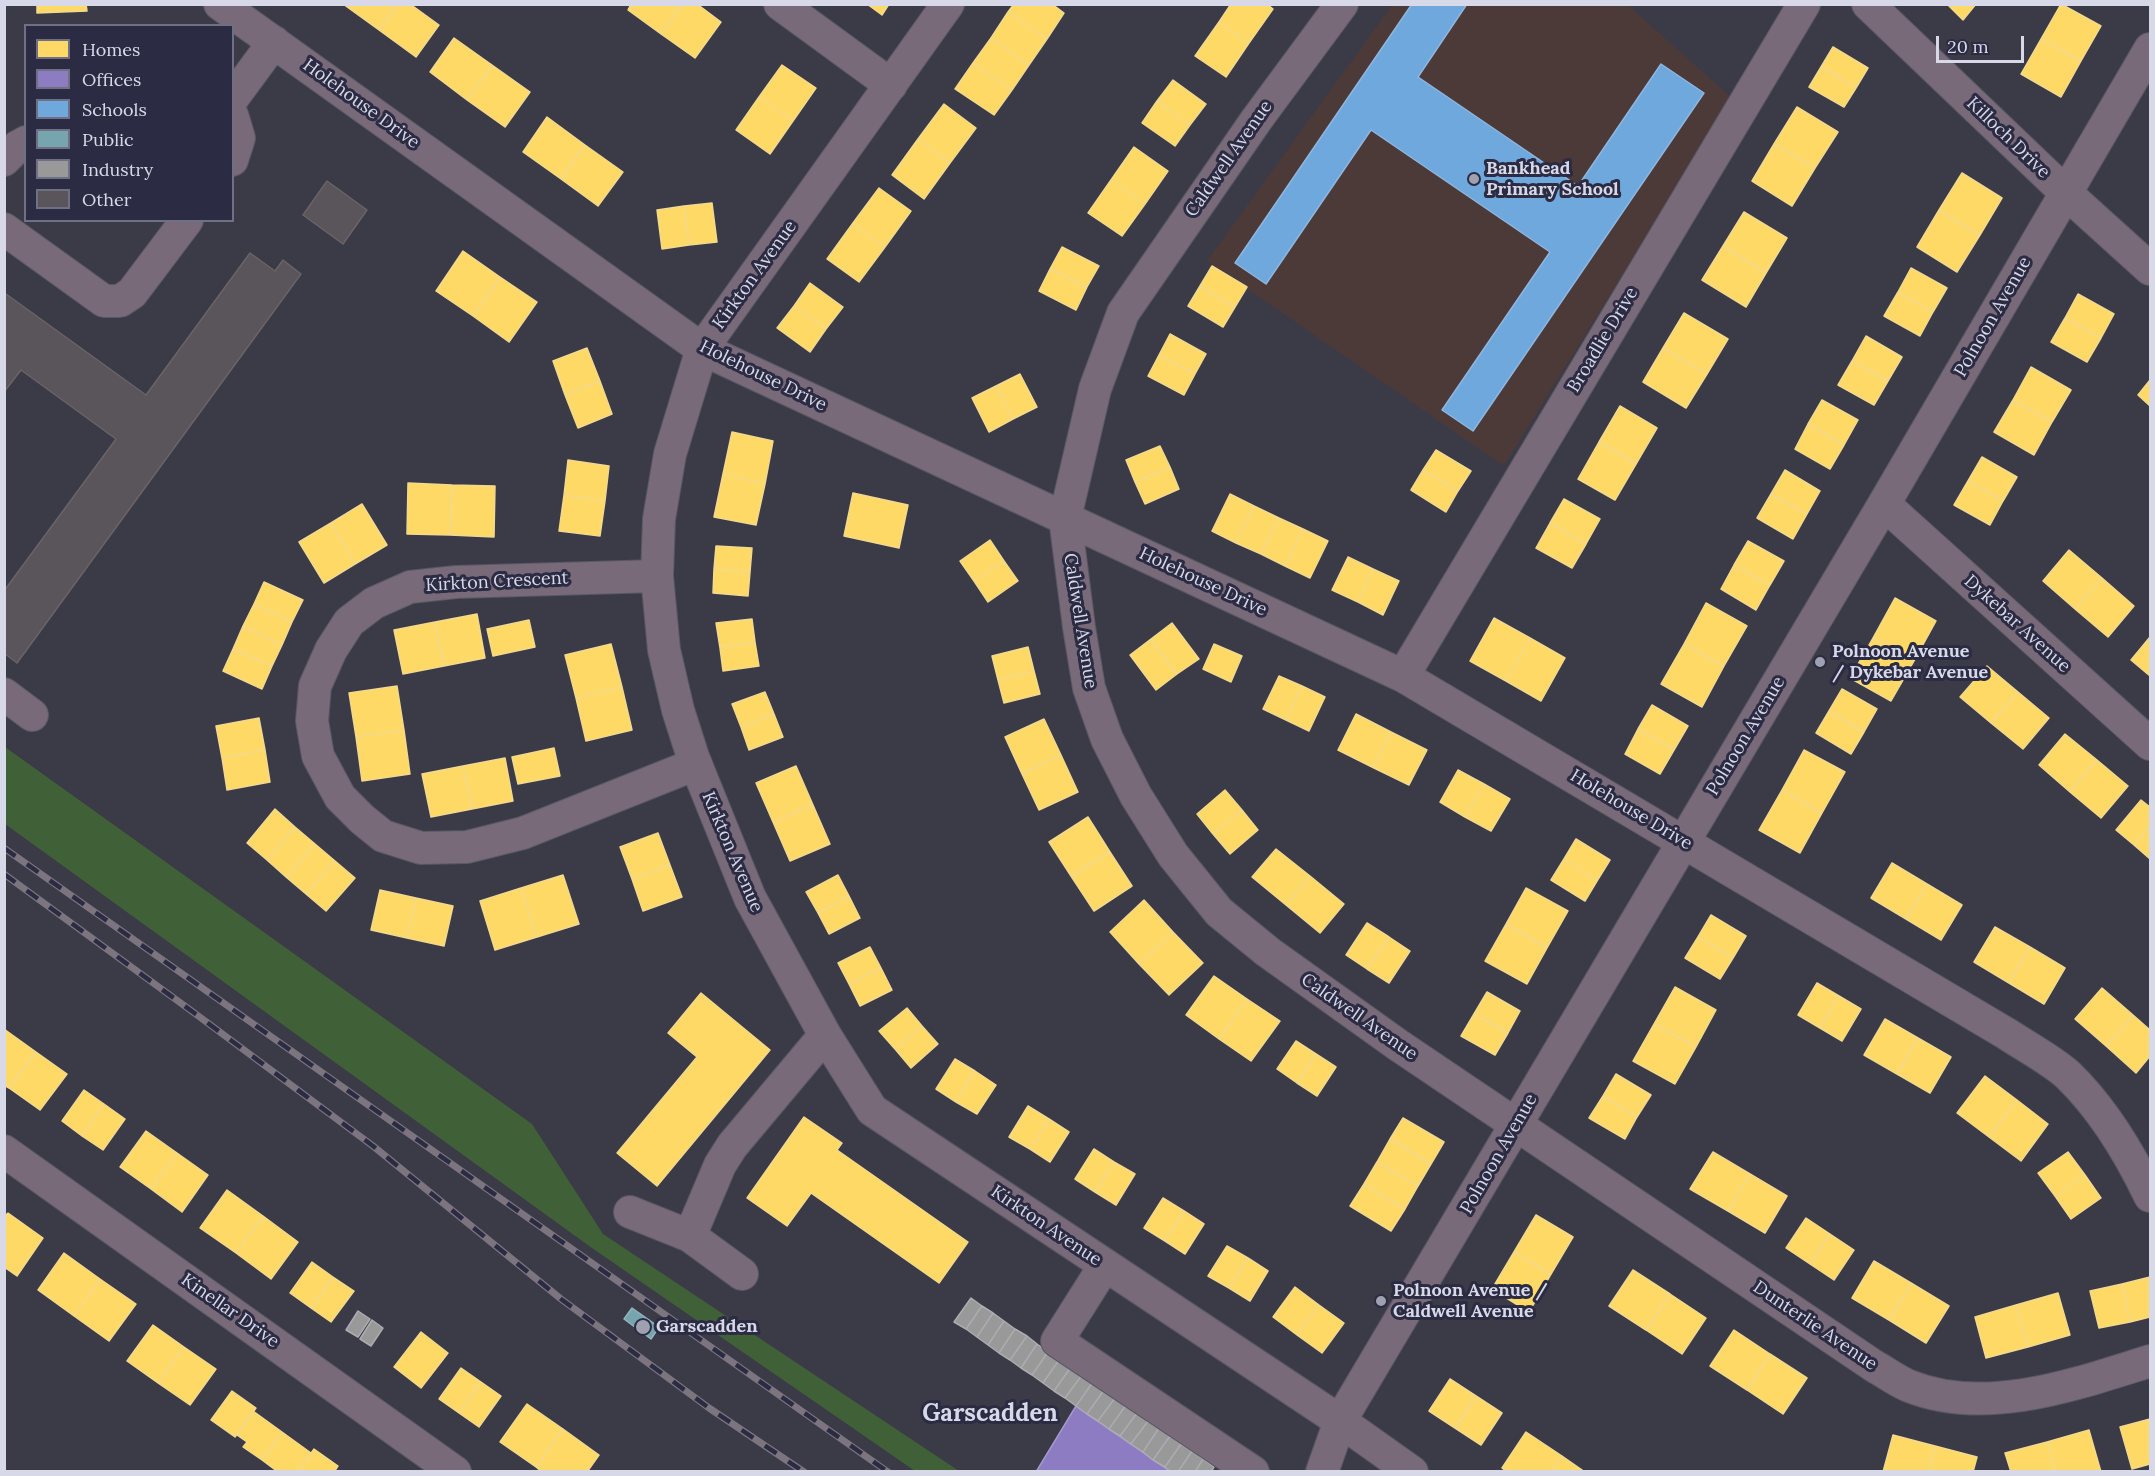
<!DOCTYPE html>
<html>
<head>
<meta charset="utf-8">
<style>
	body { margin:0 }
	#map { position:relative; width:2155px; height:1476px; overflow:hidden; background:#3b3b48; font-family:Lora,serif }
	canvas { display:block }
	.frame { position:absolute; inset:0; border:6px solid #d7d8e8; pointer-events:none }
	.legend { position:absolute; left:24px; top:24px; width:210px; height:198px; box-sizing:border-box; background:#2b2b43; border:2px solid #707085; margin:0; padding:8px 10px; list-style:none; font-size:18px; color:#d7d8e8 }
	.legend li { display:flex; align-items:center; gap:12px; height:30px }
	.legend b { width:30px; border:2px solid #707085 }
	.scale { position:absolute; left:1936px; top:36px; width:88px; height:27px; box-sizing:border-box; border:3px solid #d7d8e8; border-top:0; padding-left:8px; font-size:18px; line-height:21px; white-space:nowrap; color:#d7d8e8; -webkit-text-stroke:4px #2b2b43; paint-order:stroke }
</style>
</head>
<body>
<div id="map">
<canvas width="2155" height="1476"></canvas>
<div class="frame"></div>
<ul class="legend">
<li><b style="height:16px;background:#ffd966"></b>Homes</li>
<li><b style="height:16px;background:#8e7cc3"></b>Offices</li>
<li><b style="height:16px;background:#6fa8dc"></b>Schools</li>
<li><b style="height:16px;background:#76a5af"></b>Public</li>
<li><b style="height:16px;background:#999"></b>Industry</li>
<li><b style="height:16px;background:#5a555a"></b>Other</li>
</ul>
<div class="scale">20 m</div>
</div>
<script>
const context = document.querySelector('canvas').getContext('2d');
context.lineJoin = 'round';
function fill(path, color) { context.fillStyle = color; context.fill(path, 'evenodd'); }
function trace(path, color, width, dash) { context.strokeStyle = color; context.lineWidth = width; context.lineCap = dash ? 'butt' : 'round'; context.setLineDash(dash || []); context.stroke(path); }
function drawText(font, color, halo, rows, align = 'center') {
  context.font = font + ' Lora,serif'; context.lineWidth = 6; context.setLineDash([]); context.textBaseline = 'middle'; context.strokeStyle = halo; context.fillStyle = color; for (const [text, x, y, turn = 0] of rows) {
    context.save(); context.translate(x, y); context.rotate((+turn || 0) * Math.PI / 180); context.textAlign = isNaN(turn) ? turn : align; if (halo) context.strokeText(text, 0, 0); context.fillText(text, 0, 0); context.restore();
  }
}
fill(new Path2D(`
	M1392,5H1628L1732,98L1504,466L1207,261Z`), '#4c3a39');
fill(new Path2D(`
	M5,747L532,1124L603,1234L959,1471H915L592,1248L5,824Z`), '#406038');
const homes = new Path2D(`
	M37,4H86L87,11L37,13Z
	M343,4H398L379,30Z
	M398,4H410L439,25L416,57L379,30Z
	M631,4H682L661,34L628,10Z
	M682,4H697L721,22L695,58L661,34Z
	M867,4H889L882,15Z
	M1014,4H1052L1064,13L1047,39L1008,12Z
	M1231,4H1267L1273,9L1249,43L1219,22Z
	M1947,4H1976L1963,20Z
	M2061,4L2101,26L2081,61L2041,39Z
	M1008,12L1047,39L1029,65L991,38Z
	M1219,22L1249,43L1226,77L1195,56Z
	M454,38L492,65L467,100L430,72Z
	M991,38L1029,65L1012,90L973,63Z
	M2041,39L2081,61L2061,97L2021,74Z
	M1833,47L1868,68L1856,88L1821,67Z
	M973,63L1012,90L994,115L955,89Z
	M492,65L530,92L505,127L467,100Z
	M782,65L816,88L793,121L759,97Z
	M1821,67L1856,88L1844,107L1809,87Z
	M1173,80L1206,104L1190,125L1157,101Z
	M759,97L793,121L770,154L736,130Z
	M1157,101L1190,125L1175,146L1142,123Z
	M944,104L976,128L950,163L918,139Z
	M1797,107L1838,132L1815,168L1774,144Z
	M547,117L585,145L561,179L523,152Z
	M918,139L950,163L924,199L892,175Z
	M1774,144L1815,168L1792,206L1752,181Z
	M585,145L623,172L598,206L561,179Z
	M1134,147L1168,171L1145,204L1111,180Z
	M1962,173L2002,198L1980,235L1939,210Z
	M1111,180L1145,204L1122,236L1088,213Z
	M879,188L911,211L885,247L853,223Z
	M712,203L717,242L689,245L684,206Z
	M684,206L689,245L662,249L657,210Z
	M1939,210L1980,235L1957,272L1917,247Z
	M1744,212L1787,238L1766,273L1723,246Z
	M853,223L885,247L859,282L827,259Z
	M1723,246L1766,273L1746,307L1702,280Z
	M1062,247L1099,266L1087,287L1050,269Z
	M463,251L500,277L473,316L436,291Z
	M1212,266L1247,287L1235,307L1200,286Z
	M1911,268L1947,288L1933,312L1898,292Z
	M1050,269L1087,287L1076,310L1039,291Z
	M500,277L537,302L509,342L473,316Z
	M810,283L843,307L826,329L794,306Z
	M1200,286L1235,307L1223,327L1188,306Z
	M1898,292L1933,312L1920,336L1884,316Z
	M2078,294L2114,314L2101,338L2065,318Z
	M794,306L826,329L810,352L777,328Z
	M1684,313L1728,339L1707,374L1663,348Z
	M2065,318L2101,338L2087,362L2051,342Z
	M1170,334L1206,354L1195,374L1159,355Z
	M1866,336L1902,357L1888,381L1852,361Z
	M587,348L600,381L565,395L553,361Z
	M1663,348L1707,374L1686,408L1643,382Z
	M1159,355L1195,374L1184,395L1148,376Z
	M1852,361L1888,381L1874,405L1838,385Z
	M2031,367L2071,390L2052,422L2013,400Z
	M1020,374L1037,407L1013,419L996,386Z
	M2150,380V406L2138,395Z
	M600,381L612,414L578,428L565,395Z
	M996,386L1013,419L989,432L972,398Z
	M1822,400L1858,420L1844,445L1808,424Z
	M2013,400L2052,422L2034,455L1994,432Z
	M1620,406L1657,428L1636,464L1599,442Z
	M1808,424L1844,445L1830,469L1795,449Z
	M732,432L773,441L765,484L723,474Z
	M1599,442L1636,464L1615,500L1578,479Z
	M1160,446L1170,467L1135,482L1126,460Z
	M1436,450L1471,471L1458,491L1423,470Z
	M1982,457L2017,477L2003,501L1968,481Z
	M568,460L609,466L605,501L564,495Z
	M1170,467L1179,489L1145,504L1135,482Z
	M1423,470L1458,491L1446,512L1411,490Z
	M1785,470L1820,491L1807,514L1771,494Z
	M723,474L765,484L756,525L714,517Z
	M1968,481L2003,501L1990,525L1954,505Z
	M408,483L452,485L450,535L407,534Z
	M452,485L495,486L494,537L450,535Z
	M853,493L908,505L899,548L844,536Z
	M1230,494L1254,506L1236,543L1212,531Z
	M1771,494L1807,514L1793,539L1757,518Z
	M564,495L605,501L600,536L559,531Z
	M1564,499L1600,519L1586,544L1550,523Z
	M362,504L387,545L355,564L331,523Z
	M1254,506L1279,518L1261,554L1236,543Z
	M1279,518L1303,529L1285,566L1261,554Z
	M331,523L355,564L324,583L299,542Z
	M1550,523L1586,544L1572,568L1536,548Z
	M1303,529L1328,541L1310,578L1285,566Z
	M990,540L1004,561L974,581L960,561Z
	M1748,541L1784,561L1770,585L1734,565Z
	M716,546L752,548L750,572L714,569Z
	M2069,550L2102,578L2075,609L2043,581Z
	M1348,557L1373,569L1358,602L1332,590Z
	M1004,561L1018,581L988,602L974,581Z
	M1734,565L1770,585L1756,610L1721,589Z
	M714,569L750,572L748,596L713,593Z
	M1373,569L1399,581L1383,615L1358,602Z
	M2102,578L2134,606L2108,637L2075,609Z
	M264,582L303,600L292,622L254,604Z
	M1895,598L1936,621L1914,661L1873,638Z
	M1706,603L1747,626L1724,666L1684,644Z
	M254,604L292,622L282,645L243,626Z
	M477,614L485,658L444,666L435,622Z
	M1494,618L1530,638L1506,681L1470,661Z
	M752,619L755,642L720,648L716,623Z
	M529,620L535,647L493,656L487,629Z
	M435,622L444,666L403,674L394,630Z
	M1172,623L1199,659L1177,674L1151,639Z
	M243,626L282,645L272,666L233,649Z
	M2150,637V676L2131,660Z
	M1530,638L1565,658L1541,701L1506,681Z
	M1873,638L1914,661L1891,701L1850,678Z
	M1151,639L1177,674L1156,690L1130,655Z
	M755,642L759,666L723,671L720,648Z
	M611,644L622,687L576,698L565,655Z
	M1214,644L1242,656L1231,682L1203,669Z
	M1684,644L1724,666L1702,707L1661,684Z
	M1028,647L1034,671L998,680L992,656Z
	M233,649L272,666L262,689L223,671Z
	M1987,666L2018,692L1991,723L1960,697Z
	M1034,671L1040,694L1004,703L998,680Z
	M1279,676L1302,686L1286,720L1263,709Z
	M397,686L404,730L356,737L349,693Z
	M1302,686L1325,697L1309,731L1286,720Z
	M622,687L632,730L586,741L576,698Z
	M1842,689L1877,709L1864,732L1829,711Z
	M765,692L774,714L741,727L732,704Z
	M2018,692L2049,718L2023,749L1991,723Z
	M1652,705L1688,726L1674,750L1638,729Z
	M1829,711L1864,732L1851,754L1816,733Z
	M774,714L783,737L749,750L741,727Z
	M1356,714L1391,732L1374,768L1338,750Z
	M259,718L265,750L222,758L216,726Z
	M1044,719L1061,755L1022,774L1005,737Z
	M1638,729L1674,750L1660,774L1625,754Z
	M404,730L410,774L362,781L356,737Z
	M1391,732L1427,750L1409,785L1374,768Z
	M2065,734L2097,760L2070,792L2039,765Z
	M554,748L560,776L518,784L512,757Z
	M265,750L270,782L227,790L222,758Z
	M1804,750L1845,772L1822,813L1782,790Z
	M1061,755L1078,792L1039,810L1022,774Z
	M505,758L513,801L472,809L463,766Z
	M2097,760L2128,786L2101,818L2070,792Z
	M463,766L472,809L431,817L422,774Z
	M796,766L813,805L773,822L756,783Z
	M1458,770L1484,784L1465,817L1440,802Z
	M1484,784L1510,799L1491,831L1465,817Z
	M1225,790L1242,810L1213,834L1197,814Z
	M1782,790L1822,813L1800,853L1759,830Z
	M2141,800L2150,807V826L2134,845L2116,830Z
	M813,805L830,844L790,861L773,822Z
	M275,809L295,827L267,860L247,843Z
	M1242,810L1258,830L1230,854L1213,834Z
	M1088,817L1110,852L1071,876L1049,842Z
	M2150,826V859L2134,845Z
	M295,827L315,844L286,877L267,860Z
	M658,833L670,865L632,879L620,847Z
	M1576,839L1610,860L1597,881L1564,859Z
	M315,844L335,861L306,894L286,877Z
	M1276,849L1310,876L1286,905L1252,877Z
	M1110,852L1132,886L1094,911L1071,876Z
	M1564,859L1597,881L1585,901L1551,880Z
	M335,861L355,878L326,911L306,894Z
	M1892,863L1927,884L1906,919L1871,898Z
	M670,865L682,897L643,911L632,879Z
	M563,875L579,924L537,937L521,888Z
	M838,875L849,896L818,913L806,892Z
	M1310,876L1344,904L1320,933L1286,905Z
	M1927,884L1962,905L1941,940L1906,919Z
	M521,888L537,937L495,950L480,901Z
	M1526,888L1568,911L1547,948L1506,924Z
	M380,890L416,898L407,938L371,930Z
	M849,896L860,918L829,934L818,913Z
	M416,898L453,906L444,946L407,938Z
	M1144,900L1173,932L1139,964L1110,932Z
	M1711,915L1746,936L1733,958L1698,937Z
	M1367,923L1389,937L1367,969L1346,955Z
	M1506,924L1547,948L1527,984L1485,961Z
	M1995,927L2030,947L2009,983L1974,962Z
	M1173,932L1203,963L1169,995L1139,964Z
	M1389,937L1410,951L1389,983L1367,969Z
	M1698,937L1733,958L1720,979L1685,958Z
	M870,947L881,968L849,984L838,963Z
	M2030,947L2065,968L2044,1004L2009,983Z
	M881,968L892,990L860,1006L849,984Z
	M1214,976L1247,999L1219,1039L1186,1015Z
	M1817,983L1839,996L1820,1028L1798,1015Z
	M1675,987L1716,1010L1696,1047L1654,1024Z
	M2102,988L2133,1015L2106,1046L2075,1019Z
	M1487,992L1520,1011L1508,1033L1474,1014Z
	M701,993L770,1050L657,1186L617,1153L697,1057L668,1033Z
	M1839,996L1861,1009L1842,1041L1820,1028Z
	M1247,999L1280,1021L1251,1061L1219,1039Z
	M907,1008L922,1026L895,1049L879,1031Z
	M1474,1014L1508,1033L1495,1055L1461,1036Z
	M2133,1015L2150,1030V1056L2136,1073L2106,1046Z
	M1885,1019L1918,1038L1897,1074L1864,1055Z
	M1654,1024L1696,1047L1675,1084L1633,1061Z
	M922,1026L938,1044L911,1068L895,1049Z
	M4,1029L36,1052L9,1088L4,1085Z
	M1918,1038L1951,1057L1930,1093L1897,1074Z
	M1296,1041L1316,1054L1297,1083L1277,1069Z
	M36,1052L67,1074L40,1110L9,1088Z
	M1316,1054L1336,1067L1317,1096L1297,1083Z
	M955,1059L975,1071L956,1102L936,1089Z
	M975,1071L996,1085L977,1114L956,1102Z
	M1616,1074L1651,1095L1637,1117L1603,1096Z
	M1985,1076L2017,1100L1989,1137L1957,1113Z
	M84,1090L104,1104L82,1136L62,1121Z
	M1603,1096L1637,1117L1625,1139L1589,1118Z
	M2017,1100L2048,1124L2021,1161L1989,1137Z
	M104,1104L125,1119L103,1150L82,1136Z
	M1028,1106L1049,1119L1030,1149L1009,1137Z
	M804,1117L842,1143L837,1150L968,1242L939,1283L811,1193L787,1226L747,1198Z
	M1403,1118L1444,1142L1431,1164L1390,1139Z
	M1049,1119L1069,1132L1050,1162L1030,1149Z
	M146,1131L177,1153L151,1189L120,1167Z
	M1390,1139L1431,1164L1418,1186L1377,1162Z
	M1094,1149L1114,1162L1095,1192L1075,1179Z
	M1713,1152L1750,1174L1728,1211L1690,1189Z
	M2068,1152L2085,1175L2055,1196L2038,1173Z
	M177,1153L208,1175L182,1212L151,1189Z
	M1114,1162L1135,1174L1116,1205L1095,1192Z
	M1377,1162L1418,1186L1405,1209L1364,1184Z
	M1750,1174L1787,1196L1765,1233L1728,1211Z
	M2085,1175L2101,1198L2071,1219L2055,1196Z
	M1364,1184L1405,1209L1391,1231L1350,1206Z
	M227,1190L263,1216L236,1253L200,1228Z
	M1163,1198L1184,1211L1165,1241L1144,1228Z
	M1184,1211L1204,1224L1185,1254L1165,1241Z
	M8,1213L43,1238L17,1276L4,1267V1217Z
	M1536,1215L1573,1237L1551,1274L1514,1252Z
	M263,1216L298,1242L271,1279L236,1253Z
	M1806,1218L1830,1234L1810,1264L1786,1248Z
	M1830,1234L1854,1250L1834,1280L1810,1264Z
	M1227,1246L1248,1258L1229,1288L1208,1276Z
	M1514,1252L1551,1274L1529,1312L1492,1289Z
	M64,1253L100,1279L74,1316L38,1290Z
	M1248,1258L1268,1271L1250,1301L1229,1288Z
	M1874,1261L1911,1283L1889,1320L1852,1298Z
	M312,1262L333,1277L311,1308L290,1293Z
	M1633,1270L1670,1294L1646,1330L1609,1306Z
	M333,1277L354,1291L331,1322L311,1308Z
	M2150,1277V1317L2130,1322L2122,1284Z
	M100,1279L136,1304L109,1341L74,1316Z
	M1911,1283L1949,1306L1926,1343L1889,1320Z
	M2122,1284L2130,1322L2099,1328L2090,1291Z
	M1295,1287L1319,1305L1297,1335L1273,1317Z
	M2058,1293L2070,1335L2028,1347L2016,1305Z
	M1670,1294L1706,1318L1682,1354L1646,1330Z
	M1319,1305L1344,1323L1322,1353L1297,1335Z
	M2016,1305L2028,1347L1986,1358L1975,1317Z
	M153,1325L184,1347L158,1383L127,1361Z
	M1734,1330L1770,1354L1747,1390L1710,1366Z
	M421,1332L448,1353L421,1388L394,1367Z
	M184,1347L216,1369L190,1405L158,1383Z
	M1770,1354L1807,1378L1783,1414L1747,1390Z
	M461,1368L481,1382L459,1413L439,1399Z
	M1450,1379L1476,1396L1455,1428L1429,1411Z
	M481,1382L501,1396L479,1427L459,1413Z
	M232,1391L256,1408L235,1437L211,1420Z
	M1476,1396L1502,1413L1481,1445L1455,1428Z
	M527,1404L563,1429L536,1467L500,1442Z
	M253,1411L282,1432L262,1460L243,1447L247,1442L237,1435Z
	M2150,1419V1464L2132,1469L2120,1427Z
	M563,1429L599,1455L587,1472H542L536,1467Z
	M2089,1430L2101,1472H2056L2047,1442Z
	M282,1432L311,1453L298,1472H288L285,1470L278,1472L262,1460Z
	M1526,1432L1562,1456L1552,1472H1507L1502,1468Z
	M1893,1435L1935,1446L1928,1472H1883Z
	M2047,1442L2056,1472H2011L2005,1453Z
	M1935,1446L1977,1457L1973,1472H1928Z
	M314,1449L338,1466L334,1472H298Z
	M1562,1456L1585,1472H1552Z`);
fill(homes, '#ffd966');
trace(homes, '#f3d98d', 1.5);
const offices = new Path2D(`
	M1076,1406L1087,1414L1171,1472H1036Z`);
fill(offices, '#8e7cc3');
trace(offices, '#a498ce', 1.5);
const schools = new Path2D(`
	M1412,4H1467L1418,77L1578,186L1661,64L1704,93L1473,431L1442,410L1550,252L1371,130L1266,284L1235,263Z`);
fill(schools, '#6fa8dc');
trace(schools, '#8eb6e0', 1.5);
const public = new Path2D(`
	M632,1308L659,1327L651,1339L624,1319Z`);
fill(public, '#76a5af');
trace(public, '#93b4c0', 1.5);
const industry = new Path2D(`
	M971,1298L982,1306L966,1329L954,1322Z
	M982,1306L993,1313L977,1337L966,1329Z
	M358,1311L370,1319L358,1337L346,1330Z
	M993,1313L1004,1321L988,1345L977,1337Z
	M372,1320L383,1328L371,1346L360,1339Z
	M1004,1321L1015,1329L999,1353L988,1345Z
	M1015,1329L1027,1336L1010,1360L999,1353Z
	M1027,1336L1037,1344L1021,1368L1010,1360Z
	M1037,1344L1048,1352L1032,1375L1021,1368Z
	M1048,1352L1059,1360L1043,1383L1032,1375Z
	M1059,1360L1071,1367L1054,1391L1043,1383Z
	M1071,1367L1082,1375L1065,1398L1054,1391Z
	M1082,1375L1093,1382L1076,1406L1065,1398Z
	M1093,1382L1104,1390L1087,1414L1076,1406Z
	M1104,1390L1115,1398L1098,1421L1087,1414Z
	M1115,1398L1126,1405L1109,1429L1098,1421Z
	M1126,1405L1137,1413L1120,1436L1109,1429Z
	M1137,1413L1148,1421L1131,1444L1120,1436Z
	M1148,1421L1159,1428L1143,1452L1131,1444Z
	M1159,1428L1170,1436L1153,1460L1143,1452Z
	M1170,1436L1181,1444L1165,1467L1153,1460Z
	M1181,1444L1192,1451L1178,1472H1171L1165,1467Z
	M1192,1451L1203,1459L1195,1472H1178Z
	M1203,1459L1214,1467L1211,1472H1195Z`);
fill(industry, '#999');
trace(industry, '#acacb1', 1.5);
const building = new Path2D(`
	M327,181L367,210L343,244L303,215Z
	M250,253L275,271L283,260L301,274L17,663L4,653V591L116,439L21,370L4,392V296L6,294L146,395Z`);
fill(building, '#5a555a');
trace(building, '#6a6367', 1.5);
const minor = new Path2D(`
	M220,4L702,349L1403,676L2007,1034C2025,1046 2053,1061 2068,1075C2103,1109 2129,1152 2150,1196
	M780,4L891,85
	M948,4L702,349L670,454L659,519L657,576L664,650L678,710L693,757L750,898L825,1035L872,1110L1340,1421L1412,1472
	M1342,4L1257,119L1123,313L1095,389L1065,518L1079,627L1089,688L1107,739L1136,796L1173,855L1219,912L1268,952L1398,1045L1874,1366C1885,1372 1897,1381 1909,1386C1986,1417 2076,1384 2150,1361
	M1868,4L2066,193L2150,269
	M232,99L274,42
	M232,115L239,138L232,160
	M4,160L17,147L26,142
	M4,229L104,301H120L132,293L187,220
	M1884,504L2150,744
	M657,576L456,582L410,587L374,603L349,622L331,650L315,686L312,721L318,756L340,797L362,819L383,836L421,848L467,847L523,833L696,764
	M1403,676L1804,4
	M4,694L32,715
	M4,1151L455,1472
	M630,1212L690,1236L742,1274
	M690,1236L720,1165L732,1146L825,1035
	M1105,1265L1057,1341L1253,1472
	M1322,1472L1340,1421L1884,504L2150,49`);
trace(minor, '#585864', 34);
trace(minor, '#786a78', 32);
const rail = new Path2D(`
	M4,848L888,1472
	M4,874L193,1012L373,1146L561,1299L709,1408L804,1472`);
trace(rail, '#7c747f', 7);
trace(rail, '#2b2b43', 4.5, [14]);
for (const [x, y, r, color] of [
	[1474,179,6,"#a0a1b0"],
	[1820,662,6,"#a0a1b0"],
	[1381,1301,6,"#a0a1b0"],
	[643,1327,8,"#a0a1b0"]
]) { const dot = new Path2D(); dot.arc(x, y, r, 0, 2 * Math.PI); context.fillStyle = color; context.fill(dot); trace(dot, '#2b2b43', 2); }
drawText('18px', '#d7d8e8', '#2b2b43', [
	["Holehouse Drive",361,104,36],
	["Killoch Drive",2008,138,44],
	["Caldwell Avenue",1229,159,-55],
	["Kirkton Avenue",755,275,-54],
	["Polnoon Avenue",1993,317,-60],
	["Broadlie Drive",1603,340,-59],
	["Holehouse Drive",763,376,26],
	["Kirkton Crescent",497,582,-3],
	["Holehouse Drive",1203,582,25],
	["Caldwell Avenue",1080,621,81],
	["Dykebar Avenue",2017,624,42],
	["Polnoon Avenue",1746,736,-59],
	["Holehouse Drive",1631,810,31],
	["Kirkton Avenue",732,852,67],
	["Caldwell Avenue",1359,1017,35],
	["Polnoon Avenue",1499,1154,-60],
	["Kirkton Avenue",1046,1226,34],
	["Kinellar Drive",230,1311,35],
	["Dunterlie Avenue",1815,1326,34]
]);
drawText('bold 18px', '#d7d8e8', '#2b2b43', [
	["Bankhead",1486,169],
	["Primary School",1486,190],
	["Polnoon Avenue",1832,652],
	["/ Dykebar Avenue",1832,673],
	["Polnoon Avenue /",1393,1291],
	["Caldwell Avenue",1393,1312],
	["Garscadden",656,1327]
], 'left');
drawText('bold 24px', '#d7d8e8', '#2b2b43', [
	["Garscadden",990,1414]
]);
</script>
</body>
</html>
